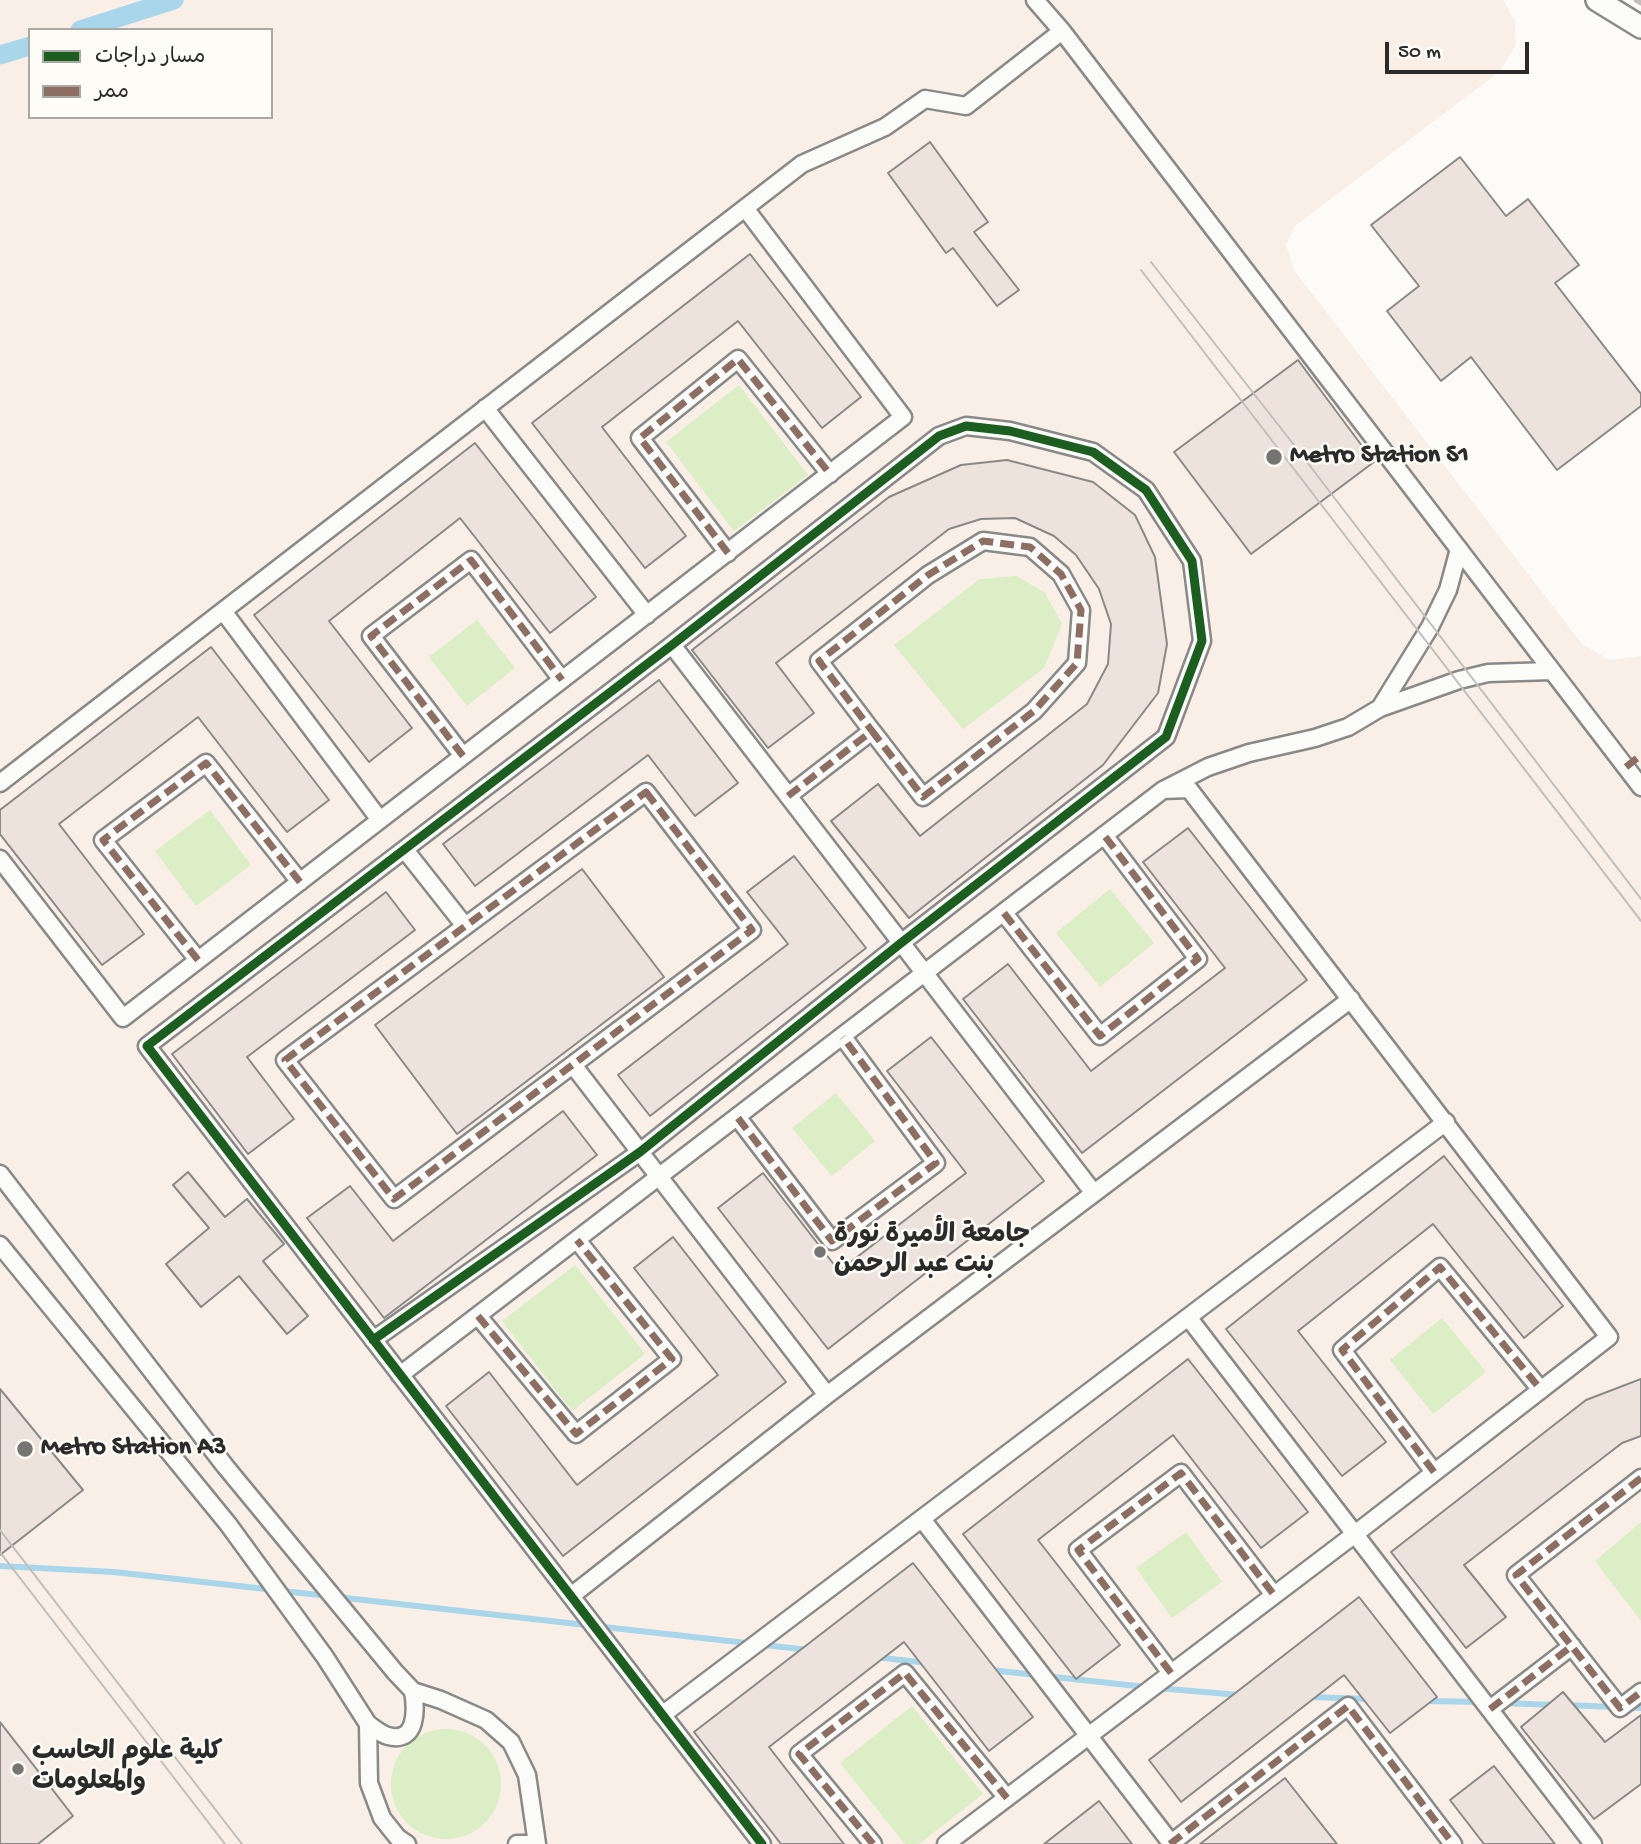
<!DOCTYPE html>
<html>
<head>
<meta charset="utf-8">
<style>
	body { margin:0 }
	#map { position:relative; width:1641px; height:1844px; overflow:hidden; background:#fcfbf8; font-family:"Gochi Hand","Playpen Sans Arabic",sans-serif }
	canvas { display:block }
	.legend { position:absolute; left:28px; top:28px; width:245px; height:91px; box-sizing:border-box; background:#fdfcf7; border:2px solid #a9a8a5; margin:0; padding:9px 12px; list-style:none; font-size:21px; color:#2b2b2b }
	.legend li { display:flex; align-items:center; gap:14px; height:35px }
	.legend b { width:35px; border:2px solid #a9a8a5 }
	.scale { position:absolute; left:1385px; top:42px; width:144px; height:32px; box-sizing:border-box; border:4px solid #2b2b2b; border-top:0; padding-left:9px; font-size:21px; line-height:24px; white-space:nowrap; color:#2b2b2b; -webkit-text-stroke:5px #fdfcf7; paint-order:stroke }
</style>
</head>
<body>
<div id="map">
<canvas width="1641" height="1844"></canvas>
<ul class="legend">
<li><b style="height:9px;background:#1b5e20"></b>مسار دراجات</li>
<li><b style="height:9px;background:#8d6e63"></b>ممر</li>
</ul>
<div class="scale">50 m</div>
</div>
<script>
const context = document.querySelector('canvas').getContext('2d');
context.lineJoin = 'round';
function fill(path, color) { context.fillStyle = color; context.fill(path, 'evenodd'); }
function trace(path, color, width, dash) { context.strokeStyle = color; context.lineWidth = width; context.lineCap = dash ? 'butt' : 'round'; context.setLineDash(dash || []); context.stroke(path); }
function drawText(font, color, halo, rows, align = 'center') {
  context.font = font + ' "Gochi Hand","Playpen Sans Arabic",sans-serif'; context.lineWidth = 5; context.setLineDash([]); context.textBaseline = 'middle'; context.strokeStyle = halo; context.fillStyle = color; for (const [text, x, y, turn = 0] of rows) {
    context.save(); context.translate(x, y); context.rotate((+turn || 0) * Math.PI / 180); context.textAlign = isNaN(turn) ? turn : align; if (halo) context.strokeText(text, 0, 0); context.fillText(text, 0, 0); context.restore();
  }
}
fill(new Path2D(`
	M0,0H1503L1515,21L1516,45L1499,72L1295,226L1286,245L1294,270L1582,644L1609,660L1641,656V1844H0ZM30,30H271V117H30Z`), '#f9efe7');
fill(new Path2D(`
	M739,385L808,475L734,531L666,442Z
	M1017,576L1045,593L1062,624L1044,668L963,729L894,645L980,579Z
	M477,620L515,668L467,706L429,657Z
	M210,810L251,865L196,906L155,851Z
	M1110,889L1154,943L1100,987L1056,933Z
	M836,1093L875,1141L832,1176L792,1128Z
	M575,1265L645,1354L572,1411L502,1321Z
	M1442,1318L1486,1372L1433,1414L1390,1360Z
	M1641,1522V1621L1595,1561Z
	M1186,1532L1222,1582L1172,1618L1136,1568Z
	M912,1706L983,1794L919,1844H905L840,1763Z
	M391 1784a55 55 0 1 1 110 0a55 55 0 1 1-110 0Z`), '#dbeec6');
trace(new Path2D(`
	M0,1566L114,1572L809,1650
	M875,1657L927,1663
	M990,1670L1146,1687
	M1157,1688L1240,1695
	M1311,1697L1370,1699
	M1426,1701L1482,1702
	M1503,1703L1555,1705
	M1566,1705L1615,1707
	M1625,1707L1641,1708`), '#a9d6eb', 6);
trace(new Path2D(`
	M80,30L174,0
	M0,55L30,46`), '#a9d6eb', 19);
const building = new Path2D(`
	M930,142L988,222L974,232L1019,290L997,306L953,248L946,253L888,173Z
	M1460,157L1506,216L1528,199L1579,265L1555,283L1641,394V406L1557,470L1471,357L1441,381L1387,311L1419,286L1371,225Z
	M750,254L861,397L822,428L738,321L602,427L686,536L645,568L532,423Z
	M1298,360L1374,462L1251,554L1174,452Z
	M475,443L596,597L550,633L460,518L329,621L412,728L369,762L254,615Z
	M1007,460L1093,482L1135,515L1155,557L1167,644L1158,693L1103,765L909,918L831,821L878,784L920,836L1087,704L1108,664L1111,624L1099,589L1076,555L1054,536L1015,518L981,519L949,529L776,663L814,713L768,748L692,650L889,497L961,465Z
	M211,647L329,800L287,832L198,717L59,824L144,934L102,965L0,834V810Z
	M659,680L738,783L695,816L648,755L475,886L443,844Z
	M1188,828L1307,980L1082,1153L963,999L1008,964L1091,1071L1225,968L1143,862Z
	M794,856L866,948L650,1116L618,1075L788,944L747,892Z
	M582,869L664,977L457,1134L375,1025Z
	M386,892L415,930L247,1057L294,1119L248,1154L172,1054Z
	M931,1037L1044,1181L828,1349L718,1208L763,1173L839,1271L966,1173L887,1071Z
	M563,1111L597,1155L384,1318L307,1218L350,1186L393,1241Z
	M1444,1156L1563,1306L1524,1338L1433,1224L1298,1331L1386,1442L1342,1476L1226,1329Z
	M188,1172L225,1217L247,1199L284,1244L263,1261L308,1316L287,1334L239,1276L201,1307L166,1264L209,1228L173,1185Z
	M673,1237L786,1382L563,1556L446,1406L489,1372L577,1485L718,1375L634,1268Z
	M1188,1359L1308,1512L1261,1548L1173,1435L1038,1540L1120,1645L1076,1679L963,1534Z
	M1641,1379V1436L1622,1443L1464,1565L1506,1617L1466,1648L1391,1552L1586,1400Z
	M0,1389L83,1490L0,1555Z
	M913,1563L1033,1717L989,1751L904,1642L769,1747L844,1844H781L694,1732Z
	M1359,1597L1437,1697L1390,1733L1344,1675L1181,1802L1149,1760Z
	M1563,1692L1605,1742L1641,1715V1784L1594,1819L1521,1727Z
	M0,1722L73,1816L38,1844H0Z
	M1494,1766L1555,1844H1484L1450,1800Z
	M1285,1778L1337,1844H1200Z
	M1099,1801L1132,1844H1044Z`);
fill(building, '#eee3dc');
trace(building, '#898987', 2);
const minor = new Path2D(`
	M1035,0L1062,31L1641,787
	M485,408L647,615
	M728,553L640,438L738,359L830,474
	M223,611L380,820
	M672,645L1093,1192
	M1380,708L1430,627L1448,590L1459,549
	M463,756L371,636L471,560L562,680
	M0,783L802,164L885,127L925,99L966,106L1062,31
	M646,792L752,930L394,1199L285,1060Z
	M788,796L872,731L923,797L1034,711L1077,663L1081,610L1061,574L1030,547L983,541L928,575L819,661L872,731
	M405,850L465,926
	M0,859L123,1018L903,417L745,208
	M1004,913L1100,1036L1198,959L1104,835
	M198,960L103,840L206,763L300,882
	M573,1065L827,1395
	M738,1118L832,1241L936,1163L843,1037
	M0,1174L225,1466L395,1672L413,1691L441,1700L486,1720L511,1742L527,1775L537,1844
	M0,1245L228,1524L325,1657L368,1724L369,1783L382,1818L398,1838L407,1844
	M478,1316L576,1434L672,1359L577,1240
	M1188,1317L1593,1844
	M373,1340L640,1152L901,943L1166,737L1202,641L1192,561L1146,490L1093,452L1010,431L966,426L939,436L672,645L147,1046L762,1844
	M400,1375L1163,790L1208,767L1249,753L1315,738L1348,727L1380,708L1459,680L1488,673L1552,671
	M1434,1472L1342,1350L1440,1267L1541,1390
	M1641,1478L1516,1575L1620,1708L1641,1692
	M922,1519L1171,1843
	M571,1596L827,1395L1351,999
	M1171,1673L1078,1550L1181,1473L1274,1595
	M1490,1709L1572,1646
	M662,1715L1446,1122
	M368,1724C374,1728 381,1734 388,1736C418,1744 416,1708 413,1691
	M517,1844H531
	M873,1844L799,1754L905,1673L1007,1798
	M946,1844L1355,1534L1609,1337L1189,789L1163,790
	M1170,1844L1348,1706L1453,1844`);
const secondary = new Path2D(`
	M1597,0L1641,27`);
trace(minor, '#898987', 21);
trace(secondary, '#898987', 26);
trace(minor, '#fbfbf9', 16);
trace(secondary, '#fbfbf9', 21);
trace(new Path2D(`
	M1151,262L1294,445L1641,899
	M1141,270L1641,921
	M0,1530L242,1844
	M0,1552L225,1844`), '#c0bfbc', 2);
trace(new Path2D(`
	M1636,0L1641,3`), '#c0bfbc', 5);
trace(new Path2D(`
	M728,553L640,438L738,359L830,474
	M463,756L371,636L471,560L562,680
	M1626,767L1641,755
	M646,792L752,930L394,1199L285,1060Z
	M788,796L872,731L923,797L1034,711L1077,663L1081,610L1061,574L1030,547L983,541L928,575L819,661L872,731
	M1004,913L1100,1036L1198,959L1104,835
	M198,960L103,840L206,763L300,882
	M738,1118L832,1241L936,1163L843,1037
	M478,1316L576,1434L672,1359L577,1240
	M1434,1472L1342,1350L1440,1267L1541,1390
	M1641,1478L1516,1575L1620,1708L1641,1692
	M1171,1673L1078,1550L1181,1473L1274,1595
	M1490,1709L1572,1646
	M873,1844L799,1754L905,1673L1007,1798
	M1170,1844L1348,1706L1453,1844`), '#8d6e63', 7, [14, 7]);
trace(new Path2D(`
	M373,1340L640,1152L901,943L1166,737L1202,641L1192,561L1146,490L1093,452L1010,431L966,426L939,436L672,645L147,1046L762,1844`), '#1b5e20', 9);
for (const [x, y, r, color] of [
	[1274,457,9,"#747473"],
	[820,1252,7,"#747473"],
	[25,1449,9,"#747473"],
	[18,1769,7,"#747473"]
]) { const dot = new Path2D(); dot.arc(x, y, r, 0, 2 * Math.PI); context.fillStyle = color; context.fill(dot); trace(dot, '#fdfcf7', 2.5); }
drawText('bold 26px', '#2b2b2b', '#fdfcf7', [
	["Metro Station S1",1290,457],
	["جامعة الأميرة نورة",834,1237],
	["بنت عبد الرحمن",834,1267],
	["Metro Station A3",41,1449],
	["كلية علوم الحاسب",32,1754],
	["والمعلومات",32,1784]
], 'left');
</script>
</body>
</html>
